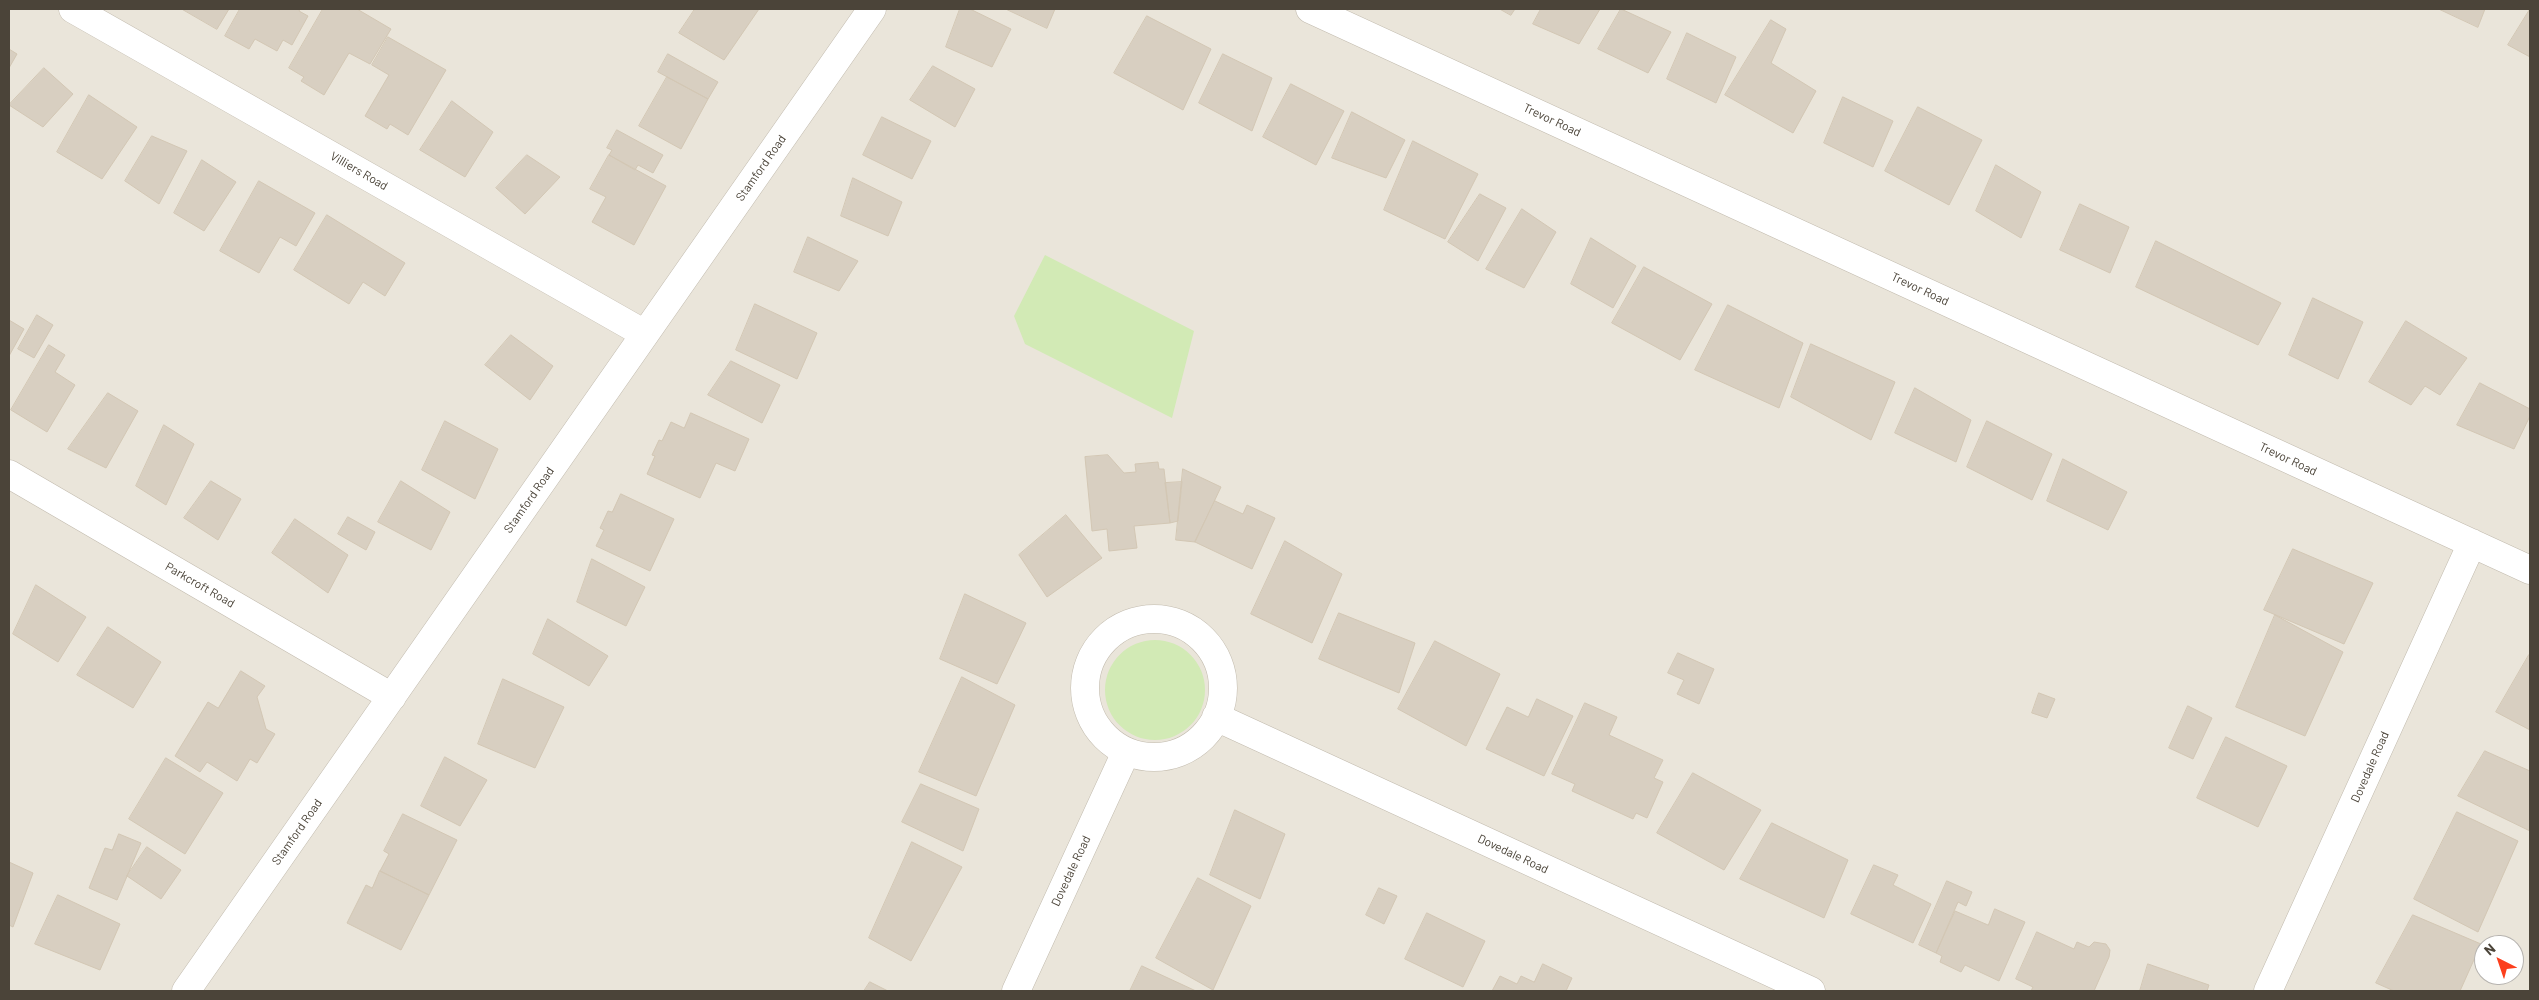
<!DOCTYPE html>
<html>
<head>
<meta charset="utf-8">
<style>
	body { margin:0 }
	#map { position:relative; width:2539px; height:1000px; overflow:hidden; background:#f6f3ec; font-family:Barlow,sans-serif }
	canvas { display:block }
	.frame { position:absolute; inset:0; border:10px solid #4b4439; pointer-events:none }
	.north { position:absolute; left:2474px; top:935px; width:50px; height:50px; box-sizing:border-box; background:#fff; border:1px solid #b7b4b0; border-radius:50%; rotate:319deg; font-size:14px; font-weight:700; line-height:20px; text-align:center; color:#4b4439 }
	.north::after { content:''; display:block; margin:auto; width:18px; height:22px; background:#fc3f1d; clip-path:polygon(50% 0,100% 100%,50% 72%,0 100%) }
</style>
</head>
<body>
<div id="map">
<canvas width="2539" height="1000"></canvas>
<div class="frame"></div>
<div class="north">N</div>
</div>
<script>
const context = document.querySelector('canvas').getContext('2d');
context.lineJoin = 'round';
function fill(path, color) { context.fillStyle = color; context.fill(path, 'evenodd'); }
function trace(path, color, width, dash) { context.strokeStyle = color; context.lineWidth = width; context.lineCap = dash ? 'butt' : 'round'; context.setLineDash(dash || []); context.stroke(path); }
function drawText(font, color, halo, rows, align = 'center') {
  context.font = font + ' Barlow,sans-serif'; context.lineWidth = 4; context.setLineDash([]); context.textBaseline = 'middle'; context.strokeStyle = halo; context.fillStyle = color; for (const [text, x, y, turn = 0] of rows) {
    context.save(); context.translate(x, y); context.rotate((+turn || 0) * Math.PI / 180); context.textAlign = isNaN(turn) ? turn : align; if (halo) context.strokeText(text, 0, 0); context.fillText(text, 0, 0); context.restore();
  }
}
fill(new Path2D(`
	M9,9H2530V991H9ZM2484,945H2514V975H2484Z`), '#eae5da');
fill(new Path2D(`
	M1045,255L1194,331L1172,418L1025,344L1014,316Z
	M1105 690a50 50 0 1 1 100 0a50 50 0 1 1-100 0Z`), '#d2eab5');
const building = new Path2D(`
	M182,9H229L217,29Z
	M240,9H300L299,11L308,16L292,45L283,40L277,51L255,39L249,49L225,36Z
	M323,9H357L391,29L370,64L349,53L324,95L301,81L304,77L289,68Z
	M695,9H759L724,60L679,33Z
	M960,9H970L1011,29L992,67L946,47Z
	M1006,9H1055L1047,28Z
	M1500,9H1515L1511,15Z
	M1541,9H1600L1579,44L1533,24Z
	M1621,9L1671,32L1648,73L1598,49Z
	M2439,9H2485L2478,27Z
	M2530,9V57L2508,45Z
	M1147,16L1211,49L1183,110L1114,73Z
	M1771,20L1786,29L1771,63L1816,91L1793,133L1725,95Z
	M1687,33L1736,57L1716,103L1667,79Z
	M388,37L446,70L408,135L390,124L387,129L365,116L389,75L372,65Z
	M9,49L17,54L9,68Z
	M668,54L718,82L708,99L658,72Z
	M1223,54L1272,78L1252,131L1199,103Z
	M933,66L975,89L955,127L910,100Z
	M44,68L73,94L43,127L9,105Z
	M667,77L708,99L681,149L639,126Z
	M1291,84L1344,111L1316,165L1263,137Z
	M89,95L137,127L102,179L57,152Z
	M1843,97L1893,121L1873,167L1824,143Z
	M452,101L493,132L465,177L420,150Z
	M1918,107L1982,140L1949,205L1885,171Z
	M1352,112L1405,140L1386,178L1332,158Z
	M882,117L931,141L912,179L863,155Z
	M617,130L663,155L653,173L638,165L635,170L609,155L612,150L607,148Z
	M152,136L187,151L159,204L125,181Z
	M1413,141L1478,174L1445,239L1384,210Z
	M527,155L560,177L525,214L496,188Z
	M609,155L666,186L634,245L592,222L606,197L590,189Z
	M202,160L236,182L204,231L174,213Z
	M1996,165L2041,192L2021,238L1976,211Z
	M853,178L902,202L888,236L841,216Z
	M259,181L315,213L296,246L280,237L259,273L220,251Z
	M1480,194L1506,208L1478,261L1448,242Z
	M2080,204L2129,227L2110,273L2060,250Z
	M1522,209L1556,232L1524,288L1486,269Z
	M327,215L405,263L385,296L363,282L349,304L294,270Z
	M808,237L858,261L839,291L794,272Z
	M1591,238L1636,266L1613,308L1571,284Z
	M2156,241L2281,303L2258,345L2136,287Z
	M1644,267L1712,304L1680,360L1612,323Z
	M2313,298L2363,322L2338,379L2289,355Z
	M755,304L817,333L797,379L736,350Z
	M1728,305L1803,343L1779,408L1695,370Z
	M37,315L53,325L34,358L18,349Z
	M9,320L24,329L9,356Z
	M2406,321L2467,358L2440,395L2425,386L2411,405L2369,382Z
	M511,335L553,366L530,400L485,365Z
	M1811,344L1895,382L1871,440L1791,397Z
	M49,345L65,355L55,372L75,385L47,432L11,410Z
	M731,361L780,385L762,423L708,395Z
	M2480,383L2530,409V416L2514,449L2457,425Z
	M1915,388L1971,420L1956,462L1895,433Z
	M108,393L138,411L106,468L68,449Z
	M691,413L749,439L735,471L716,463L700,498L647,474L655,456L652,455L659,440L662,441L671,422L684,428Z
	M445,421L498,449L475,499L422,470Z
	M1987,421L2052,454L2032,500L1967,467Z
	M164,425L194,444L166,505L136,486Z
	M1108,455L1124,473L1136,472L1135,464L1158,462L1159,469H1164L1170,523L1134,526L1137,548L1109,551L1107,529L1092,531L1085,457Z
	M2063,459L2127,492L2108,530L2047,501Z
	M1183,469L1221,487L1195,542L1176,540Z
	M211,481L241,499L218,540L184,518Z
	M401,481L450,512L431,550L378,522Z
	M1182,482L1178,521L1170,523L1165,483Z
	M621,494L674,519L650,571L596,546L604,530L600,528L608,511L612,512Z
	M1215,501L1243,514L1247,505L1275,518L1252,569L1195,542Z
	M1066,515L1102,558L1047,597L1019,555Z
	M348,517L375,532L366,550L338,534Z
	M295,519L348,555L328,593L272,553Z
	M1285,541L1342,574L1312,643L1251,614Z
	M2293,549L2373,583L2344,644L2264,610Z
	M592,559L645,587L626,626L577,602Z
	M36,585L86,617L58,662L13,634Z
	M965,594L1026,623L997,684L940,659Z
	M1339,613L1415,643L1399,693L1319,659Z
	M2275,615L2343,652L2305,736L2236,707Z
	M548,619L608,656L589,686L533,654Z
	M108,627L161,662L133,708L77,675Z
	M1435,641L1500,674L1466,746L1398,709Z
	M1678,653L1714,669L1699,704L1677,694L1684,680L1668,673Z
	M2529,655L2530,656V730L2496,712Z
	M241,671L265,686L257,697L266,729L275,734L257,763L250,759L237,781L207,762L200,772L175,756L208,702L218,708Z
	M962,677L1015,705L976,796L919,772Z
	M503,679L564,707L535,768L478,744Z
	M2039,693L2055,699L2047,718L2032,713Z
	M1537,699L1573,716L1544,776L1486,749L1507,707L1528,717Z
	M1585,703L1617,717L1609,735L1663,760L1654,778L1663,782L1647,818L1636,813L1633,819L1572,791L1575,784L1552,774Z
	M2188,706L2212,718L2193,759L2169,748Z
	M2226,737L2287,766L2258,827L2197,798Z
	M2485,751L2530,771V831L2458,796Z
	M445,757L487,780L460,826L421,806Z
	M166,758L223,793L185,854L129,819Z
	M1693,773L1761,810L1724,870L1657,833Z
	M921,784L979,809L963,851L902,822Z
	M1235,810L1285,834L1260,899L1210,875Z
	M2457,812L2518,841L2478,932L2414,899Z
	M403,814L457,840L429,895L380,871L389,854L384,851Z
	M1772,823L1848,860L1824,918L1740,879Z
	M119,834L141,843L117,900L89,888L105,848L112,850Z
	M912,842L962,867L911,961L869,938Z
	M147,847L181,870L161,899L127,876Z
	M9,862L33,873L13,927L9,925Z
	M1874,865L1898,875L1893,885L1931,904L1913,943L1851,914Z
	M380,871L429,895L401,950L347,923L366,885L372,888Z
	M1198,878L1251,906L1213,990L1156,958Z
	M1947,881L1972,892L1966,906L1958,902L1936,953L1919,945Z
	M1379,888L1397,896L1384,924L1366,915Z
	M58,895L120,924L100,970L35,944Z
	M1995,909L2025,922L1999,981L1965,965L1961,972L1940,962L1942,956L1936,953L1955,911L1988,925Z
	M1427,913L1485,941L1463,987L1405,959Z
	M2413,915L2481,944L2460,991H2394L2376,983Z
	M2037,932L2074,949L2077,942L2089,947L2094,942L2106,944L2110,950L2109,957L2094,991H2031L2033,987L2016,979Z
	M1543,964L1572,978L1566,991H1492L1500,976L1517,984L1521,976L1534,982Z
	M2148,964L2209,985L2207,991H2140Z
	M1142,966L1196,991H1130Z
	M870,982L888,991H864Z`);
fill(building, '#d8cfc1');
trace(building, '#d3c7b4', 1);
const minor = new Path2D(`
	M73,9L645,334
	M1310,9L2530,570
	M9,474L392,697
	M1085 688a69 69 0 1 1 138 0a69 69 0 1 1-138 0Z
	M1216,717L1811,991
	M186,991L872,9
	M1016,991L1126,752
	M2268,991L2472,543`);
trace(minor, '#c2bbae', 29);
trace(minor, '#fff', 28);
drawText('12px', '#4b4439', '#fff', [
	["Trevor Road",1552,120,25],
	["Stamford Road",761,168,-55],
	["Villiers Road",359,171,30],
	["Trevor Road",1920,289,25],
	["Trevor Road",2288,459,25],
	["Stamford Road",529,500,-55],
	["Parkcroft Road",200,585,30],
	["Dovedale Road",2370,767,-66],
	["Stamford Road",297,832,-55],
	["Dovedale Road",1513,854,25],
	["Dovedale Road",1071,871,-65]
]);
</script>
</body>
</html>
